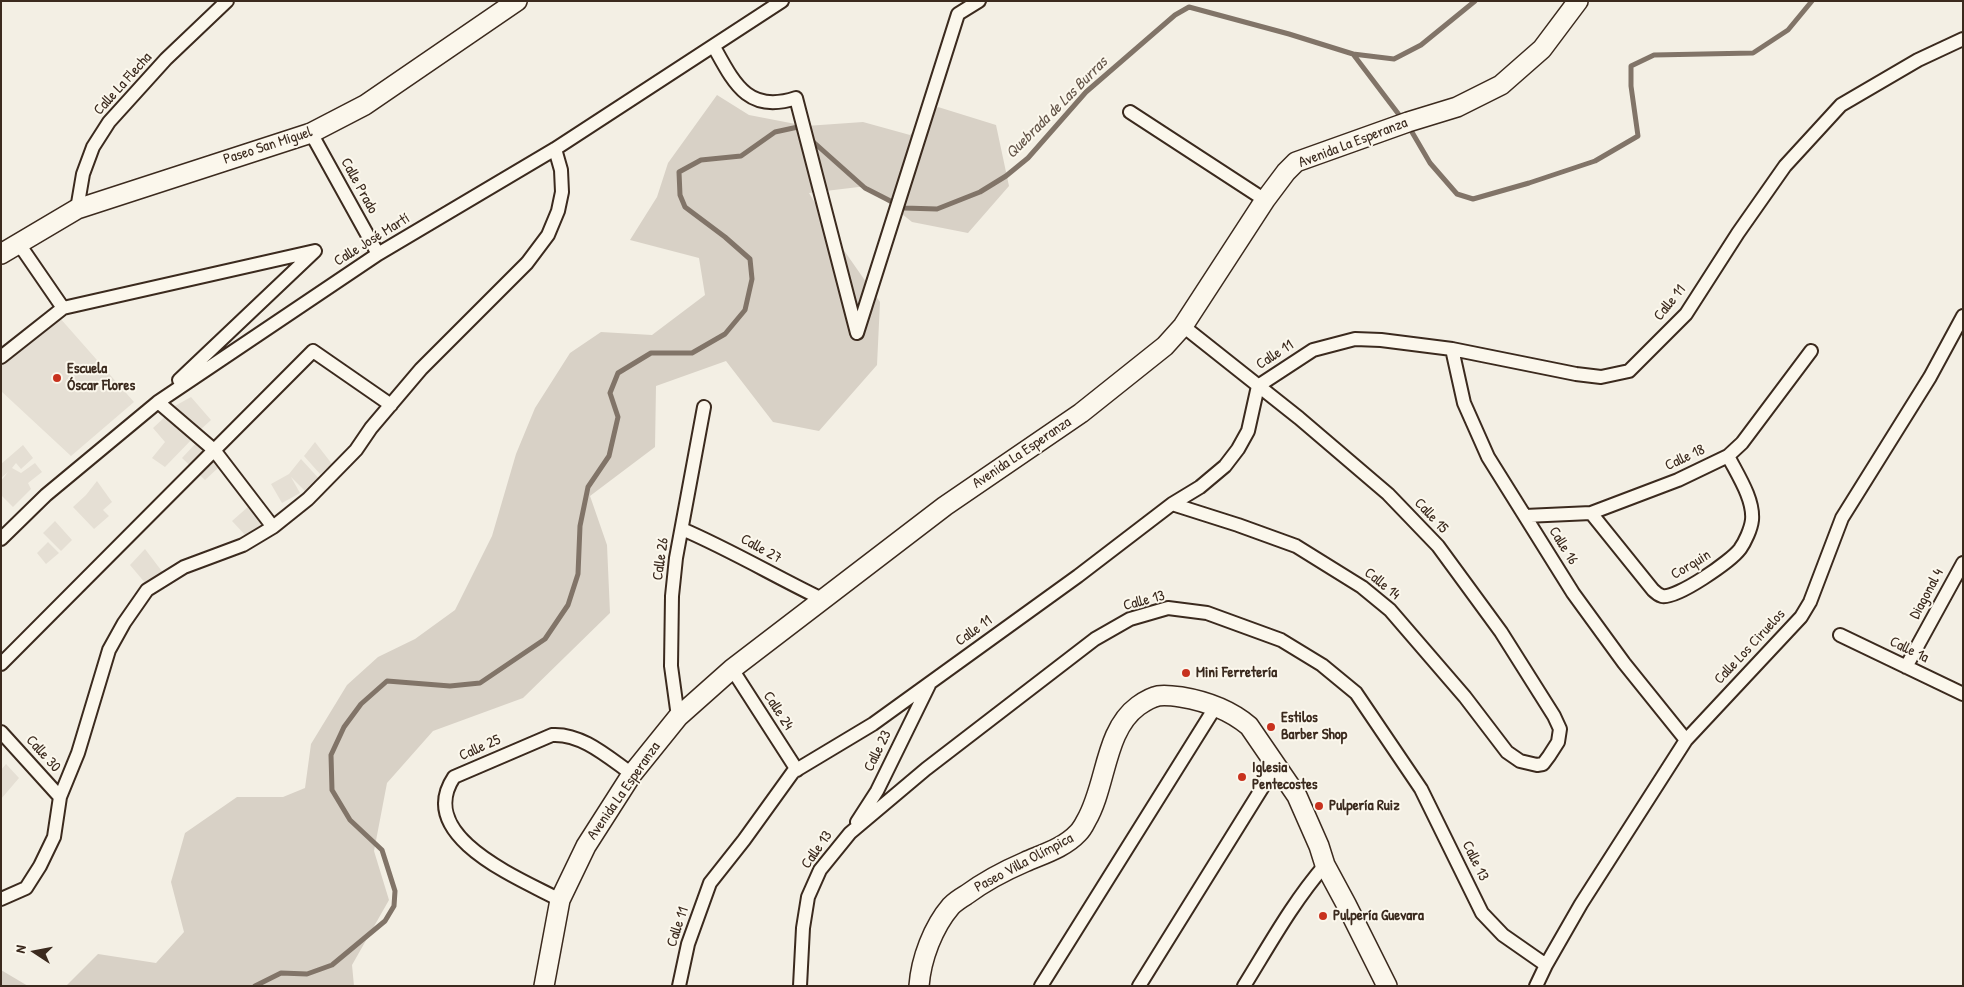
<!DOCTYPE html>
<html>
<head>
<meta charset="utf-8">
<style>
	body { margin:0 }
	#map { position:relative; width:1964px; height:987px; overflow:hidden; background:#f3efe4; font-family:"Patrick Hand",sans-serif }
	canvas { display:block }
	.frame { position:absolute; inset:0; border:2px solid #3b2a1e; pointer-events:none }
	.north { position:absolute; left:10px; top:927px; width:50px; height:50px; -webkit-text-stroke:4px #fbf7ec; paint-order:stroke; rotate:281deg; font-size:14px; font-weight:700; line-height:20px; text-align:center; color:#3b2a1e }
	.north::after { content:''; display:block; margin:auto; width:18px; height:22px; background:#3b2a1e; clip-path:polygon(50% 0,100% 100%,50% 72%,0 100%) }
</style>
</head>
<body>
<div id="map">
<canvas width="1964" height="987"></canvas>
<div class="frame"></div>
<div class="north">N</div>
</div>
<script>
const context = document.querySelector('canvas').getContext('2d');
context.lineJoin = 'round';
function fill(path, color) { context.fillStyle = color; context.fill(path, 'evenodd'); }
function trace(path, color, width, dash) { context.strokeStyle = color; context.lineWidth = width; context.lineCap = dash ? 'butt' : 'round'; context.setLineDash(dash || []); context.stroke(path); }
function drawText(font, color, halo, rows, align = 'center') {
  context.font = font + ' "Patrick Hand",sans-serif'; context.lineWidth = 4; context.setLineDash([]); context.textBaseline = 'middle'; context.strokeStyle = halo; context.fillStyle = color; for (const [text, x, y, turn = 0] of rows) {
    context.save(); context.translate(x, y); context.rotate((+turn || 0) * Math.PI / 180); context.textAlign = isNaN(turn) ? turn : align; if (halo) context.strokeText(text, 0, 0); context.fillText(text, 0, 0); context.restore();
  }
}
fill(new Path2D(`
	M59,317L134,402L71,456L1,391V365Z
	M191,397L211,420L199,431L173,407Z
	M167,415L195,436L165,467L152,458L165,442L153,428Z
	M315,442L332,464L320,474L304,456Z
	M196,443L218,468L205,480L182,458Z
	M23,445L33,458L21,469L16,463L12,468L21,473L35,463L42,472L28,483L31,489L13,507L1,495V481L8,472L1,478V464Z
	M301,459L322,482L308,494L291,477L300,493L282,503L271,484L289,474Z
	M97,481L112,502L103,510L109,516L94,529L73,507L86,495Z
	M249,506L263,525L247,537L232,521Z
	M55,521L72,540L61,551L43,533Z
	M48,542L59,553L46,564L37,553Z
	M145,549L164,574L146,584L130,565Z
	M6,764L19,778L1,799V770Z`), '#e5dfd4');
fill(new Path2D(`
	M717,95L749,115L806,126L863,122L910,135L938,107L996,125L1009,186L968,233L912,222L867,186L809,193L843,249L880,302L877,365L819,431L773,422L726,361L656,386L655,447L590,496L607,545L610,613L523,698L433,731L387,783L374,851L389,900L352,965L354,986H66L98,954L156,963L184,932L171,882L185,833L237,797H283L305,788L311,744L347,685L378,657L415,639L455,610L492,536L516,454L535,408L570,353L601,332L652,335L705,295L699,258L630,240L657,197L668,163Z
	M1,970L28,986H1Z`), '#d8d1c6');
trace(new Path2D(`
	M1353,54L1394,59L1421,45L1475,1
	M1409,127L1430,163L1457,194L1473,199L1529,183L1595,161L1638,136L1631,86V66L1654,55L1753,53L1788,30L1812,1
	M810,139L865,188L904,208L937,209L980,192L1006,176L1028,158L1086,92L1175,15L1189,7L1289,34L1353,54L1403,120
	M255,986L281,973L307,974L332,965L385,921L394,906L395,891L382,850L350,820L332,790L331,755L344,727L361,704L387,681L450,686L480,683L545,639L568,605L578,574L580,526L588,487L609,456L618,417L610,393L618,373L651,353H692L725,334L745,310L752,279L750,259L725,237L685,207L680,195L679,172L701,160L741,156L775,132L798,127L802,131`), '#817468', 5);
const street = new Path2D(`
	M714,47C734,83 748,114 796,98L857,333L958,14L979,1
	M1130,112L1265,200
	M311,133L378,254
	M77,209L83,174L93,147L109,122L166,59L227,1
	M19,244L63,308
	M1452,349L1464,403L1488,457L1573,593L1624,663L1686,740
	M1,357L63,308L315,251L179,380
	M158,402L214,450L273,527
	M1172,504L1238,525L1296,546L1362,587L1390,610L1465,697L1507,752L1520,761L1537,765L1543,764L1549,756L1558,742L1560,729L1554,716L1501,632L1438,546L1388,494L1299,418L1183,326
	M1591,513L1653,590C1655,592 1659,595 1662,596C1677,599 1731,561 1740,549C1745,542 1751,529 1752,520C1754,499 1737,474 1728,456
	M1525,516L1591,513L1678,480L1728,456L1742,443L1811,351
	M682,529C731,550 776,577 824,600
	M1,539L46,495L158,402L378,254L555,149L782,1
	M1840,635L1963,694
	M1,664L313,351L391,405
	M1906,667L1963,563
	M732,669L797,770
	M678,717L671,666L672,596L676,558L704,407
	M1,732L60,797
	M857,822L877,791L929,685
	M1,899L26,888L40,866L54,837L60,797L78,753L109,650L124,623L147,590L184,567L243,545L273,527L308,499L356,450L371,428L421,369L527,263L548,235L558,211L562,192L561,170L555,149
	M560,900C521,879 414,837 454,777L552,735C582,733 609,758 632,774
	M679,986L688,944L710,883L744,840L793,772L873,724L1078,576L1172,504L1200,487L1225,466L1238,449L1248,431L1258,386L1313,350L1355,339L1381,340L1452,349L1576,374L1601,377L1629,371L1686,314L1738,233L1785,166L1841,105L1918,60L1963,39
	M800,986L803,928L808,897L820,870L850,833L926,769L1095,639L1130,619L1168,608L1207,613L1281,640L1322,665L1356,693L1421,789L1482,913L1503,935L1546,965
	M1041,986L1216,706
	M1139,986L1277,764
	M1244,986C1270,944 1293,902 1325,865
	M1536,986L1546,965L1581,904L1686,740L1801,617L1810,602L1842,518L1930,377L1963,316`);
const secondary = new Path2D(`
	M1,254L77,209L311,133L365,105L517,1
	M544,986L560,900L586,846L632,774L678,717L732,669L945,506L1081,413L1165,346L1183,326L1265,200L1286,172L1296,162L1408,122L1457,107L1501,85L1542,49L1578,1
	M919,986C921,959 933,927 951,906C955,902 961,898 966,895C985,881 1004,871 1025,862C1043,854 1064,848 1078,833C1081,830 1084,825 1086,821C1107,785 1104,731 1138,706C1155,694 1161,694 1181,697C1205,701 1230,710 1249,726L1297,796L1319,846L1325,865L1346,904L1387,986`);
trace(street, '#3b2a1e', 16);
trace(secondary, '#3b2a1e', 22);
trace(street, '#fbf7ec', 12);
trace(secondary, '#fbf7ec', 19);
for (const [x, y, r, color] of [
	[57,378,5,"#c8321e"],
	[1186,673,5,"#c8321e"],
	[1271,727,5,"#c8321e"],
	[1242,777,5,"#c8321e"],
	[1319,806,5,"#c8321e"],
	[1323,916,5,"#c8321e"]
]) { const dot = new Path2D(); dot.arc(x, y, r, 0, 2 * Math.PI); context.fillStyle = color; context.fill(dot); trace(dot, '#fbf7ec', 2); }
drawText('15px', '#3b2a1e', '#fbf7ec', [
	["Calle La Flecha",123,84,-48],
	["Avenida La Esperanza",1353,143,-21],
	["Paseo San Miguel",268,146,-18],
	["Calle Prado",359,186,61],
	["Calle José Martí",372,240,-32],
	["Calle 11",1670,303,-51],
	["Calle 11",1275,355,-33],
	["Avenida La Esperanza",1022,453,-34],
	["Calle 18",1685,458,-25],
	["Calle 15",1431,516,47],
	["Calle 16",1563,546,58],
	["Calle 27",761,549,29],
	["Calle 26",661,559,-82],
	["Corquin",1691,565,-31],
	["Calle 14",1382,584,39],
	["Diagonal 4",1927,594,-62],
	["Calle 13",1144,601,-15],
	["Calle 11",974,631,-36],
	["Calle Los Ciruelos",1750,647,-47],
	["Calle 1a",1909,650,26],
	["Calle 24",778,711,57],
	["Calle 25",480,748,-24],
	["Calle 23",878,751,-64],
	["Calle 30",43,754,48],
	["Avenida La Esperanza",624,791,-55],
	["Calle 13",817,850,-55],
	["Calle 13",1475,861,64],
	["Paseo Villa Olímpica",1024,863,-28],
	["Calle 11",678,927,-72]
]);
drawText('bold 15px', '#3b2a1e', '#fbf7ec', [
	["Escuela",67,369],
	["Óscar Flores",67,386],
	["Mini Ferretería",1196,673],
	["Estilos",1281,718],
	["Barber Shop",1281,735],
	["Iglesia",1252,768],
	["Pentecostes",1252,785],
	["Pulpería Ruiz",1329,806],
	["Pulpería Guevara",1333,916]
], 'left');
drawText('italic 16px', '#645549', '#fbf7ec', [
	["Quebrada de Las Burras",1057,108,-45]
]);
</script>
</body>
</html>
